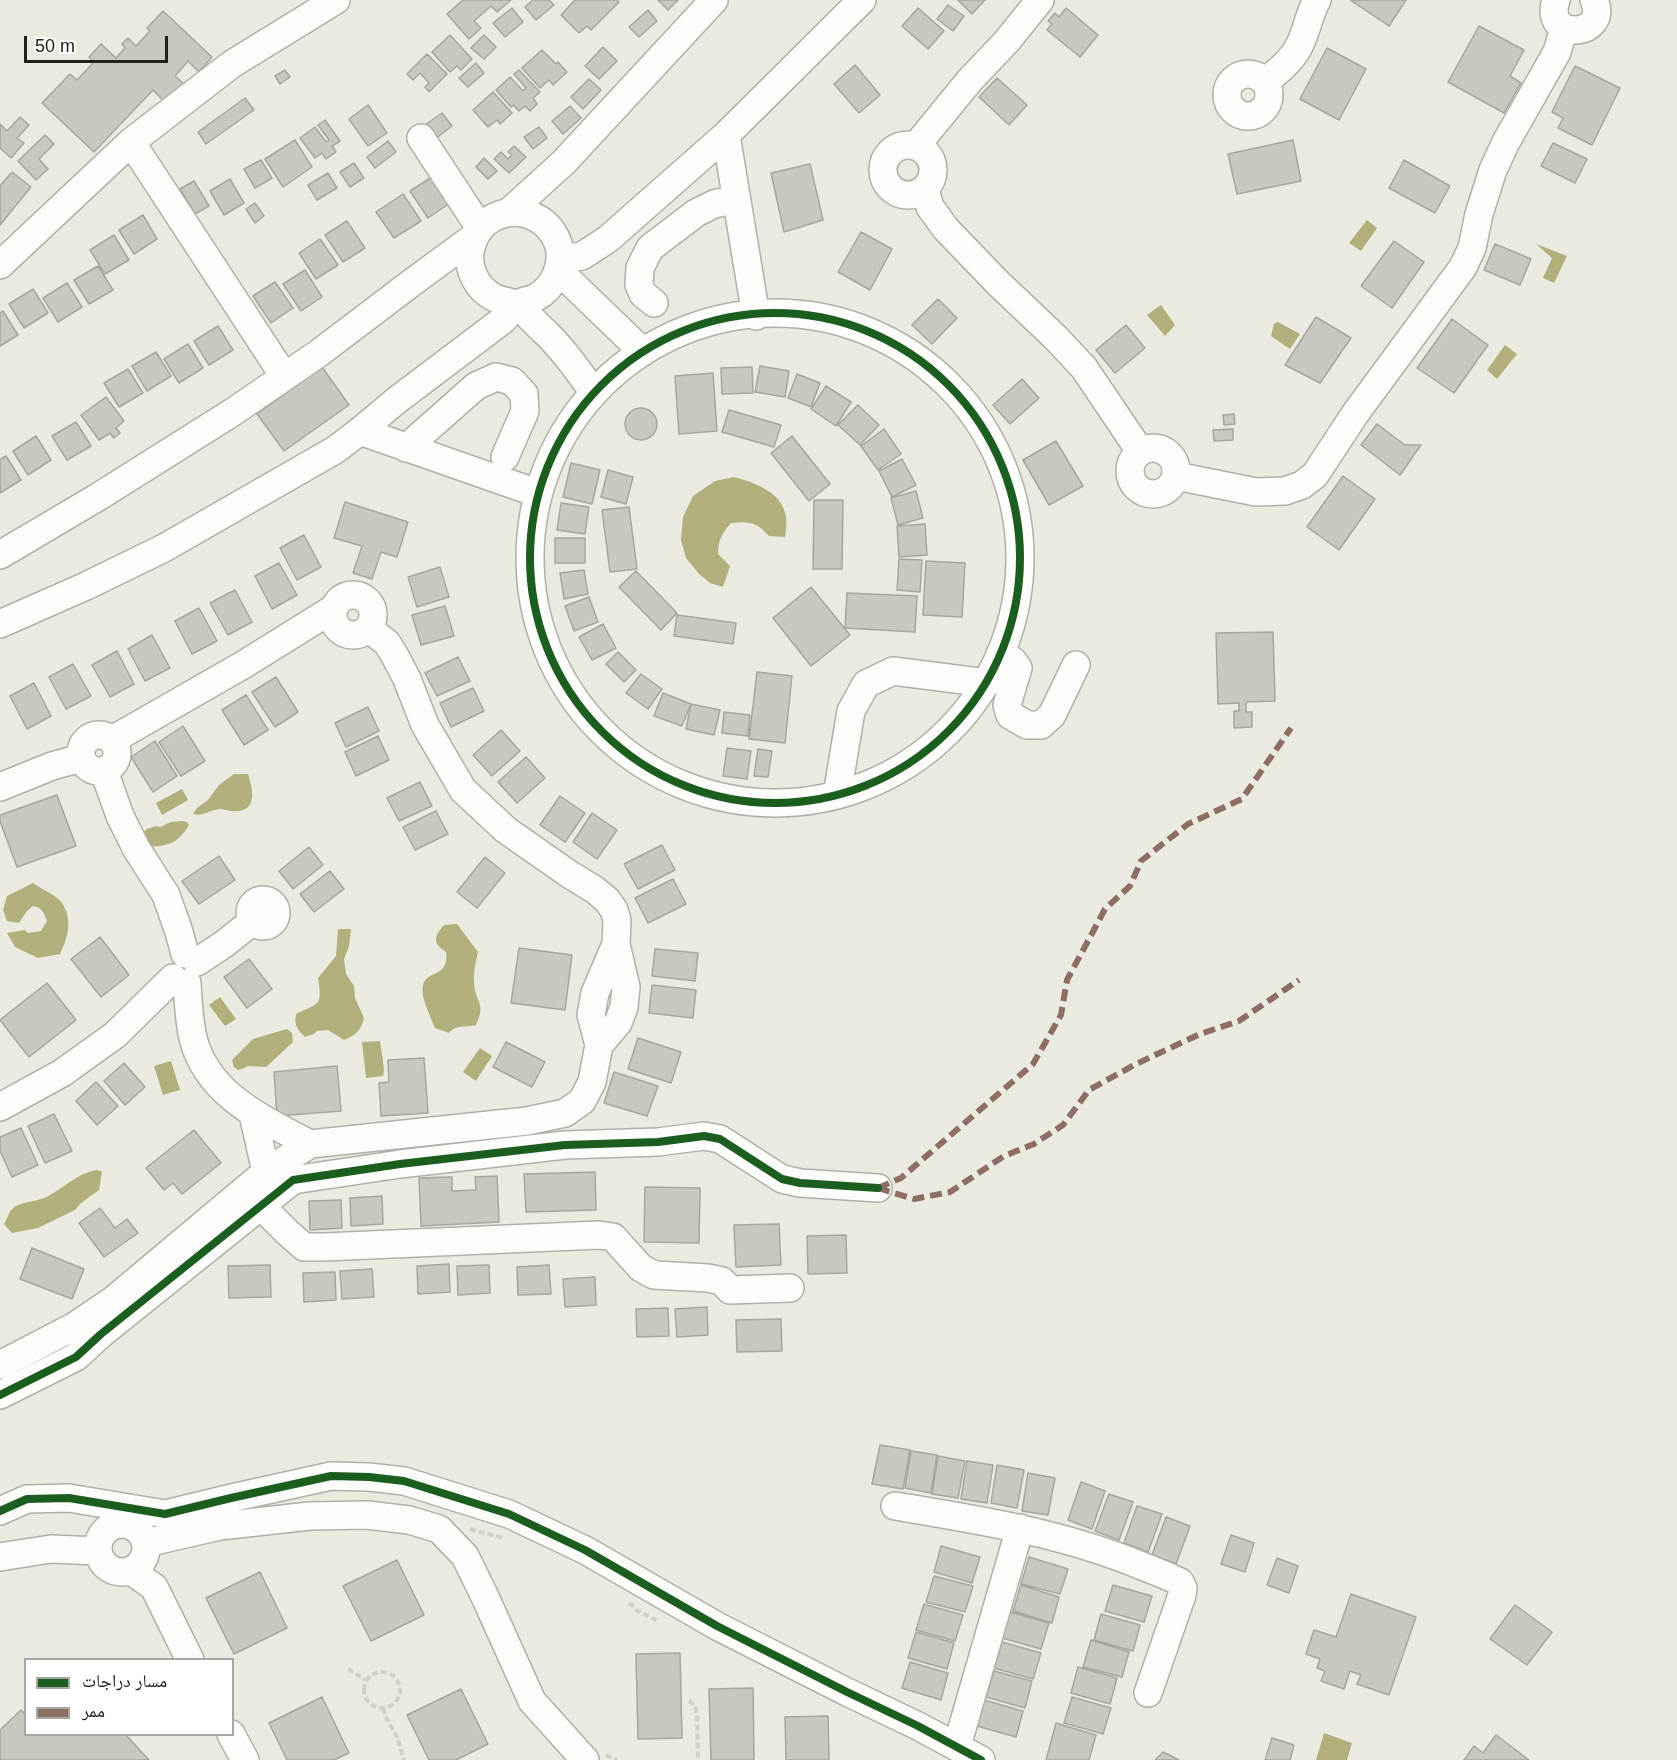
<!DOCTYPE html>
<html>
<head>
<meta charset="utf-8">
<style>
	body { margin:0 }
	#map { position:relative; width:1677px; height:1760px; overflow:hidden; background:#eaeae0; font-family:Arial,"Noto Naskh Arabic",sans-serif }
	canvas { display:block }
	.legend { position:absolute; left:24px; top:1658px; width:210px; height:78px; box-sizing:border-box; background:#fff; border:2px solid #a6a6a3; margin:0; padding:8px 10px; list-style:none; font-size:18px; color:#21211a }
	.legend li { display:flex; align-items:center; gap:12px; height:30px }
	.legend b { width:30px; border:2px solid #a6a6a3 }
	.scale { position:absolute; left:24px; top:36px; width:144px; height:27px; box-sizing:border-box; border:3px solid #21211a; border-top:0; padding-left:8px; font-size:18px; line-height:21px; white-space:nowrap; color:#21211a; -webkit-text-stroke:4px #fff; paint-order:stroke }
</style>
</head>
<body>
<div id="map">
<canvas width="1677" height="1760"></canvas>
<ul class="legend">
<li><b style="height:8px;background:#1b5e20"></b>مسار دراجات</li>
<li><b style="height:8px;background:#8d6e63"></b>ممر</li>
</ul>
<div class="scale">50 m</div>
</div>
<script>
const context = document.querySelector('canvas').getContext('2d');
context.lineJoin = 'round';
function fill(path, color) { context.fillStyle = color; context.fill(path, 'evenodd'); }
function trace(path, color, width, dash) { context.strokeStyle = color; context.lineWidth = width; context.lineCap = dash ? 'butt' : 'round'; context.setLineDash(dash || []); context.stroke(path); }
fill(new Path2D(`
	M1367,220L1377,228L1361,251L1349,243Z
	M1536,244L1567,256L1554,283L1543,278L1552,258Z
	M1161,305L1175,325L1165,336L1147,315Z
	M1278,322L1300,334L1290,349L1271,336L1274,324Z
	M1505,345L1517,354L1497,379L1487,370Z
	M734,477C756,483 782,492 786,517C787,523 786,531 785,537L769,536C757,522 749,521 731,523C722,533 718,541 718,554L730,566L723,587L710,583L699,574L686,558L681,540L683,517L693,496L715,481Z
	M234,774H248C254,792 257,814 231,811C230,811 222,809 221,809C211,809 203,817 193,814L197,808L208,800L219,785Z
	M182,789L188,800L162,815L156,803Z
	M182,821L187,822L189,825C177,845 167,846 145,847L141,834L147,829L156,826L160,827L171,822Z
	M33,883C41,889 56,895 62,903C73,920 68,937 60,954L38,958L15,947L7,933L25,930L28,933L41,931L47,921C44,913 42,907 33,906L27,911L19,923L7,921L3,910L7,896Z
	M457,924L478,952C476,962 473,972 474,982C475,1005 487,1001 476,1025C466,1028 456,1024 449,1033L435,1028C431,1017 420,997 423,985C428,969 449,978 446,952C432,943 434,936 444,925Z
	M338,929H351L349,946L344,959L346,974L354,986L355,998L364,1018C361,1030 356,1035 344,1040L328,1030L317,1031L314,1034L305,1037C297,1029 294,1026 296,1014C318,1003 323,1007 318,978L336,956Z
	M220,997L236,1019L225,1026L209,1005Z
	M287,1029L292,1033L293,1042L266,1067L248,1066L242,1069L238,1070L234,1067L232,1060L253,1039Z
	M380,1041L384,1069L383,1076L366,1078L362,1042Z
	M480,1048L492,1056L476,1081L463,1072Z
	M171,1061L180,1090L163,1095L154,1066Z
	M98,1170L102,1172L99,1190L81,1203L75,1210L38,1228L12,1233L4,1224C7,1220 8,1213 13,1208C20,1202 34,1202 44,1198C63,1190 77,1172 98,1170Z
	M1324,1733L1352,1743L1347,1760H1316Z`), '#b1af7b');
const building = new Path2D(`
	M463,0H511L497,12L491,6L474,21L481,28L469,39L447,14Z
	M533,0H549L554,5L536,20L525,7Z
	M575,0H617L619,2L591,30L587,26L579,33L561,15Z
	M658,0H678L668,10Z
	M958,0H985L972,14Z
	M1350,0H1406L1389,26Z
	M948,5L964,16L953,31L937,19Z
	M512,8L523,22L505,37L493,23Z
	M918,8L944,31L928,49L902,26Z
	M1066,8L1098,35L1080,57L1047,30L1052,24L1048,21L1055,13L1059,17Z
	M648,10L657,21L639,37L629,27Z
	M163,11L212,57L199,72L188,61L175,76L184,84L166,103L153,90L94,152L42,103L70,74L77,80L94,62L89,57L101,44L116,58L125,48L122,44L128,38L136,46L150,31L147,28Z
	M1479,26L1524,50L1510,76L1521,83L1504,113L1448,82Z
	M450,35L472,59L461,70L457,66L450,72L432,52Z
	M484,35L496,47L484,59L471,48Z
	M603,47L617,61L599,79L585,66Z
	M1327,48L1366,69L1339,120L1300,99Z
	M542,50L556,64L558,62L567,72L553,85L549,80L540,88L522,68Z
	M427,54L447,74L429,92L425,87L429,83L420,73L413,80L407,74Z
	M476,63L484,73L468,87L459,78Z
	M855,65L880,95L859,113L834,84Z
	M1575,66L1620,88L1592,145L1558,128L1563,118L1552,112Z
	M285,70L290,77L280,84L275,76Z
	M519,70L540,92L533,98L537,104L530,111L525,106L519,111L513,105L511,107L496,90L510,77L523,91L526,88L514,74Z
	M997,78L1027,105L1009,125L979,97Z
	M589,79L601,90L583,109L571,97Z
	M493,92L512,113L500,124L497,120L488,127L473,110Z
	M245,98L254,110L206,144L198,132Z
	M368,105L387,133L368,146L349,119Z
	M570,106L581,118L563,134L552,121Z
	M442,113L452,126L435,139L425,125Z
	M20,117L29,125L17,138L24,143L11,158L0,148V124L7,131Z
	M325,120L340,141L332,146L336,152L326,159L322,153L315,158L300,138L315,127L326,142L329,140L318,125Z
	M539,127L547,138L533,149L524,137Z
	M45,135L54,144L39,159L48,169L36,180L18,161Z
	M295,140L312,167L283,187L265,159Z
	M1293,140L1301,181L1237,194L1228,154Z
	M388,141L396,152L375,168L367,157Z
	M1553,143L1587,159L1575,183L1541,166Z
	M514,146L526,157L509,173L494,159L501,152L508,159L512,155L508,152Z
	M484,158L497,171L488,179L476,167Z
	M261,160L272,178L255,188L244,169Z
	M1404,160L1450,186L1435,213L1389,188Z
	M354,163L364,178L350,187L340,172Z
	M810,164L823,220L784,232L771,173Z
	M12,172L31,187L0,225V186Z
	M328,173L337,188L317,200L308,185Z
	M432,177L450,203L428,218L410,191Z
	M230,179L244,203L224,215L210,191Z
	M194,181L209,206L195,214L180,189Z
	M403,194L421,221L394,238L376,212Z
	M255,203L264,216L255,223L246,209Z
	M143,215L157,239L134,254L119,230Z
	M347,221L365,248L343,262L325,235Z
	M861,232L892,249L870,290L838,272Z
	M114,235L129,260L105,274L90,250Z
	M320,239L338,265L316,279L299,253Z
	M1394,241L1424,262L1392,308L1361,286Z
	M1495,244L1531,259L1520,285L1484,270Z
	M98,266L113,290L89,304L74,280Z
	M305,270L322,297L301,311L283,284Z
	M275,282L293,308L271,323L253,296Z
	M67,283L82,307L58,322L43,298Z
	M33,289L48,313L24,328L9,304Z
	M938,299L957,318L932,344L912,325Z
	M3,311L18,335L0,346V313Z
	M1316,317L1351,338L1320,383L1285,365Z
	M1452,319L1488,345L1454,393L1417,368Z
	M1126,325L1145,348L1115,373L1096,350Z
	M218,326L233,350L209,365L194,341Z
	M188,344L203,368L179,383L164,359Z
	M156,352L171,376L147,391L132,366Z
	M760,366L789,371L785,397L755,392Z
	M322,367L349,405L284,451L257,414Z
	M752,367L753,393L722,394L721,368Z
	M128,369L143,393L119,407L104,383Z
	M713,373L717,431L679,434L675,376Z
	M797,374L820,383L811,407L788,398Z
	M1022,379L1039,398L1010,424L993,405Z
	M826,386L851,402L836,426L811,409Z
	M106,397L124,421L116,428L120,433L114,438L110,433L99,440L81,415Z
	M858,405L879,425L860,445L838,425Z
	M625 424a16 16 0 1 1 32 0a16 16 0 1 1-32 0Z
	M729,410L781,425L774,447L722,432Z
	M1234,414L1235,424L1224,425L1223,415Z
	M76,422L91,446L67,460L52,436Z
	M1377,424L1405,445H1421L1400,475L1361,445Z
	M884,429L901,454L878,470L861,446Z
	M1233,429V440L1214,441L1213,430Z
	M36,436L51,460L28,475L13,451Z
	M792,436L830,484L809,501L771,453Z
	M1056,441L1083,486L1049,505L1023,460Z
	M6,456L21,480L0,493V459Z
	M902,459L916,485L892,497L879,471Z
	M571,463L600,470L592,504L563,497Z
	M608,470L633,477L626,504L601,497Z
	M1343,476L1375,499L1339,550L1307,527Z
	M916,491L923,518L898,525L891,498Z
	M814,500H843L842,569H813Z
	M345,502L408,522L397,557L381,552L372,579L353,573L362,546L334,538Z
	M561,503L589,507L585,534L557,530Z
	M629,507L637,569L610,572L602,510Z
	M925,524L927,555L899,557L897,526Z
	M304,535L321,567L297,580L280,548Z
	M555,538H585V563H555Z
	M899,559L922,560L920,592L897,590Z
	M926,561L965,563L962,617L923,615Z
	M279,563L297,595L272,609L255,576Z
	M440,567L449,597L417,607L408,577Z
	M584,570L588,594L564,599L560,573Z
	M636,571L677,613L661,630L619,587Z
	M811,587L850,635L811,666L773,618Z
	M235,590L252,622L228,635L210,603Z
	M847,593L917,596L915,632L845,628Z
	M589,597L598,622L574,631L565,606Z
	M445,606L454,636L421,645L412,615Z
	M199,608L217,641L192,654L175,621Z
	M677,615L736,623L733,644L674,636Z
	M603,624L616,648L592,660L579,637Z
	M1273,632L1275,701L1246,702V712H1252V727L1234,728V711H1239V703L1218,704L1216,633Z
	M152,635L170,668L145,681L128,649Z
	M117,651L134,684L110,697L92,665Z
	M618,652L636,670L624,682L606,664Z
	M458,657L470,681L437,696L425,673Z
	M73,664L91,696L66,709L49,677Z
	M757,672L792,676L785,743L749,739Z
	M641,674L662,689L648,709L626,693Z
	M276,677L298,712L275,727L252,692Z
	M34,683L51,716L27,729L10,696Z
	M473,688L484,711L451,727L440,703Z
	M663,693L691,704L682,726L654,716Z
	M246,695L268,730L244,745L222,710Z
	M691,704L720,710L714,735L686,729Z
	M368,707L379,731L346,747L335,723Z
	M724,712L750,715L748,736L722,733Z
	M183,726L205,761L181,776L159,742Z
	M501,730L520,751L492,776L473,755Z
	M378,736L389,760L356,776L345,752Z
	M155,741L177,776L153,792L131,757Z
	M727,748L751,751L747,779L723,776Z
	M758,749L772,751L768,777L754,776Z
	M526,757L545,778L517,803L498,782Z
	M420,782L432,806L399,821L387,798Z
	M57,795L76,846L17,867L0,821V815Z
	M560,796L585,813L565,842L540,825Z
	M436,811L448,834L415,850L403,827Z
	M592,813L617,830L597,859L573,842Z
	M662,845L675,870L638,889L624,864Z
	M309,847L323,865L293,889L279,871Z
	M219,856L235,880L199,904L182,881Z
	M485,857L505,873L477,908L457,892Z
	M330,871L344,889L314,912L300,894Z
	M673,879L686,904L648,923L635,898Z
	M100,937L129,975L101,997L71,959Z
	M519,948L572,955L565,1010L511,1003Z
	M655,949L698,953L695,981L652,976Z
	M249,959L272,989L247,1008L224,977Z
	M47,983L76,1020L29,1057L0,1020Z
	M652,985L696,990L693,1018L649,1013Z
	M638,1038L681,1052L671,1083L628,1069Z
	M506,1042L545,1062L532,1087L493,1067Z
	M424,1058L428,1113L381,1116L379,1083L389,1082L388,1060Z
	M124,1063L145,1087L125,1105L104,1081Z
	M337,1066L341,1111L277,1116L274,1072Z
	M614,1072L658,1086L647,1116L604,1103Z
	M96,1082L118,1106L97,1125L76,1101Z
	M54,1114L72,1151L45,1163L28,1126Z
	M21,1128L38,1165L12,1177L0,1151V1137Z
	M194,1130L221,1163L182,1194L173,1183L164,1190L146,1168Z
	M595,1172L596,1210L526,1212L524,1174Z
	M497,1176L499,1222L421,1226L419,1178L452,1177V1191L476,1190L475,1177Z
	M645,1187L700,1188L699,1243L644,1242Z
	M382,1196L383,1224L351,1226L350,1198Z
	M341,1200L342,1228L310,1230L309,1201Z
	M100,1208L115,1228L127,1219L138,1233L104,1257L79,1223Z
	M779,1224L781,1265L736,1267L734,1225Z
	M846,1235L847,1273L808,1274L807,1236Z
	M32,1248L84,1269L72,1299L20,1279Z
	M449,1264L450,1292L418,1294L417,1266Z
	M270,1265L271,1297L229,1298L228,1266Z
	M489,1265L490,1293L458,1295L457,1266Z
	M549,1265L551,1294L518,1295L517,1267Z
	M372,1269L374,1297L342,1299L340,1271Z
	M335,1272L336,1300L304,1302L303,1273Z
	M595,1277L596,1305L565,1307L563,1279Z
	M707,1307L708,1335L677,1337L675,1309Z
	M668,1308L669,1336L637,1337L636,1309Z
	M781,1319L782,1351L737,1352L736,1320Z
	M880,1445L910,1450L903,1489L872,1484Z
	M911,1451L937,1455L931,1493L905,1488Z
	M938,1456L965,1461L958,1498L932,1494Z
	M967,1461L993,1465L987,1503L961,1499Z
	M997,1465L1024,1470L1017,1508L991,1503Z
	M1028,1473L1055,1478L1048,1515L1022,1511Z
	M1081,1482L1105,1491L1092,1529L1068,1520Z
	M1109,1494L1133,1502L1119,1540L1095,1531Z
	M1137,1506L1162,1514L1148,1552L1124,1543Z
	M1166,1517L1190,1526L1176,1564L1152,1555Z
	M1231,1535L1254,1543L1245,1572L1221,1564Z
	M941,1546L980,1557L972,1583L934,1572Z
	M1029,1557L1068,1569L1060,1594L1021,1584Z
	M1277,1558L1298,1566L1289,1593L1267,1585Z
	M397,1560L424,1615L371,1641L343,1586Z
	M260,1572L287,1628L234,1654L206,1598Z
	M934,1576L973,1586L965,1612L926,1602Z
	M1021,1585L1059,1597L1052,1623L1013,1611Z
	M1113,1585L1152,1596L1144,1622L1105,1611Z
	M1351,1594L1416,1617L1389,1695L1357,1684L1361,1675L1350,1671L1344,1689L1321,1681L1325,1671L1317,1668L1320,1659L1306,1654L1314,1630L1336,1637Z
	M924,1604L963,1615L955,1641L916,1630Z
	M1515,1605L1552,1632L1527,1665L1490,1639Z
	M1010,1612L1049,1623L1041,1649L1002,1638Z
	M1101,1614L1140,1625L1133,1651L1094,1640Z
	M916,1632L954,1643L947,1669L908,1658Z
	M1091,1640L1129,1652L1122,1677L1083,1667Z
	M1002,1642L1041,1653L1033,1679L994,1668Z
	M680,1653L682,1738L638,1739L636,1654Z
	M910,1662L948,1673L941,1700L902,1688Z
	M1078,1667L1117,1678L1110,1704L1071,1693Z
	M994,1671L1032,1681L1025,1708L986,1697Z
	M753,1688L754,1760H711L709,1689Z
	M461,1689L488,1744L456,1760H429L407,1715Z
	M322,1697L349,1753L334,1760H287L269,1723Z
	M1072,1697L1111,1708L1103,1734L1064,1723Z
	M984,1700L1023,1711L1016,1737L977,1726Z
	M21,1710L26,1715V1734H125L149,1760H0V1730Z
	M828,1716L829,1760H786L785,1717Z
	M1056,1723L1096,1735L1089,1760H1046Z
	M1496,1735L1529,1760H1464L1474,1746L1483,1753Z
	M1272,1738L1294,1745L1290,1760H1265Z
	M1163,1752L1179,1760H1155Z`);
fill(building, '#c8c8c1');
trace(building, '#a6a69e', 1.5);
const minor = new Path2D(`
	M1556,0C1542,43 1611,37 1594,0
	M1227 95a21 21 0 1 1 42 0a21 21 0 1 1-42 0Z
	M1265,82C1278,71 1293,60 1300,44C1307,30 1309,14 1317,0
	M726,135L756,316
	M421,138L480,228
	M131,142L284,376
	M883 170a25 25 0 1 1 50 0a25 25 0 1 1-50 0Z
	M916,146L970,80L1007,41L1040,0
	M925,189L930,207L946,229L998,283L1056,338L1084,368L1140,451
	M509,212L564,162L714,0
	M560,259L582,256L608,239L726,135L862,0
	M0,265L131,142L232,64L336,0
	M558,270L643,352
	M654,303L643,294L639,285L640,268L650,248L696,213L714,204L736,199
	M530 558a245 245 0 1 1 490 0a245 245 0 1 1-490 0Z
	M360,431L537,493
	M1130 471a23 23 0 1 1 46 0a23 23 0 1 1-46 0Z
	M406,448L476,386L496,377L512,381L524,394L525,411L505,457
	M1176,476L1256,492L1285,491L1302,485L1315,475L1355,414L1463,267L1472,248L1479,214L1493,170L1506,142L1557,52L1564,28
	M0,555L98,497L233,412L319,353L414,281L474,237
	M333 615a20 20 0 1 1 40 0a20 20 0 1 1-40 0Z
	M0,624L86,586L164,548L335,450L360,431L397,400L503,320C507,316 510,310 514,306C519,301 529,301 535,298C554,288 565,264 558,243C553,230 544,220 530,215C517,210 503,212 491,219C481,225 475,234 472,244C465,265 475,288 495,298C501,301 510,301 516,305C526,312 534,322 543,330C562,348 577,369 592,390
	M368,628L387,643L395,656L407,679L425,725L463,790L506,830L569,874L595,890L607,900L614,910L617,920L616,944L626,987L624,1007L618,1023L599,1045
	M1000,654L1013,661L1018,668L1007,705L1010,715L1027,725H1041L1052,715L1076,665
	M81 753a18 18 0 1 1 36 0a18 18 0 1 1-36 0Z
	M112,740L243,665L333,609
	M104,771L120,816L136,848L166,895L179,932L185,954
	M0,787L52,766L81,758
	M837,795L851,711L866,684L893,671L987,683
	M250 913a13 13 0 1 1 26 0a13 13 0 1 1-26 0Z
	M197,962L224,944L253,921
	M187,983C188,1002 189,1020 193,1038C207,1095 263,1119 310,1144
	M0,1107L62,1073L115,1035L173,978
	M253,1114L266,1172
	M260,1205L287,1232L304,1247H324L599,1235L613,1237L641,1268L654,1275L708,1278L722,1281L730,1290L790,1288
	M0,1365L75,1326L112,1301L266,1172L310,1144L527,1121L565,1113L582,1101L592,1082L599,1045L591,1015L595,993L616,944
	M0,1395L76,1357L101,1334L293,1180L400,1164L565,1145L658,1142L704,1136L720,1139L782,1179L800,1183L878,1188
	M895,1506C979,1520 1063,1533 1142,1566C1155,1571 1168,1576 1180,1582L1183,1588L1182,1595L1148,1693
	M0,1511L27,1499L69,1498L165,1514L231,1498L331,1476L369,1477L404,1481L509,1514L585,1550L717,1626L847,1692L918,1726L981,1760
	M98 1548a24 24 0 1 1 48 0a24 24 0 1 1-48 0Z
	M146,1543L220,1526L310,1516L367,1515L409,1520L439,1529L465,1556L486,1599L532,1701L585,1760
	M0,1557L51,1549L98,1551
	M131,1571L154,1587L190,1660
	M231,1734L245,1760
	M957,1746L1020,1528`);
trace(minor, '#b0b0a8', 30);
trace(new Path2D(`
	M470,1529L503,1538
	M629,1603L638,1611L658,1621
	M348,1669L366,1680
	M364 1690a18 18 0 1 1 36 0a18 18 0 1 1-36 0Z
	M689,1701L695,1705L697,1715L698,1760
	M384,1708V1714L397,1737L404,1760
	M606,1755L617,1760`), '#cfcfcc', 4, [6, 3]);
trace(minor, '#fcfcfa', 27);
trace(new Path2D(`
	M878,1188L901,1178L1033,1064L1061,1015L1067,980L1096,926L1105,909L1130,886L1141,861L1188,824L1242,799L1291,728
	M878,1188L914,1199L950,1192L1004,1156L1034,1144L1063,1125L1089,1090L1136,1064L1200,1034L1239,1021L1299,980`), '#8d6e63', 6, [12, 6]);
trace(new Path2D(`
	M530 558a245 245 0 1 1 490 0a245 245 0 1 1-490 0Z
	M0,1395L76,1357L101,1334L293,1180L400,1164L565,1145L658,1142L704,1136L720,1139L782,1179L800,1183L878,1188
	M0,1511L27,1499L69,1498L165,1514L231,1498L331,1476L369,1477L404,1481L509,1514L585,1550L717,1626L847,1692L918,1726L981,1760`), '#1b5e20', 8);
</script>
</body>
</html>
